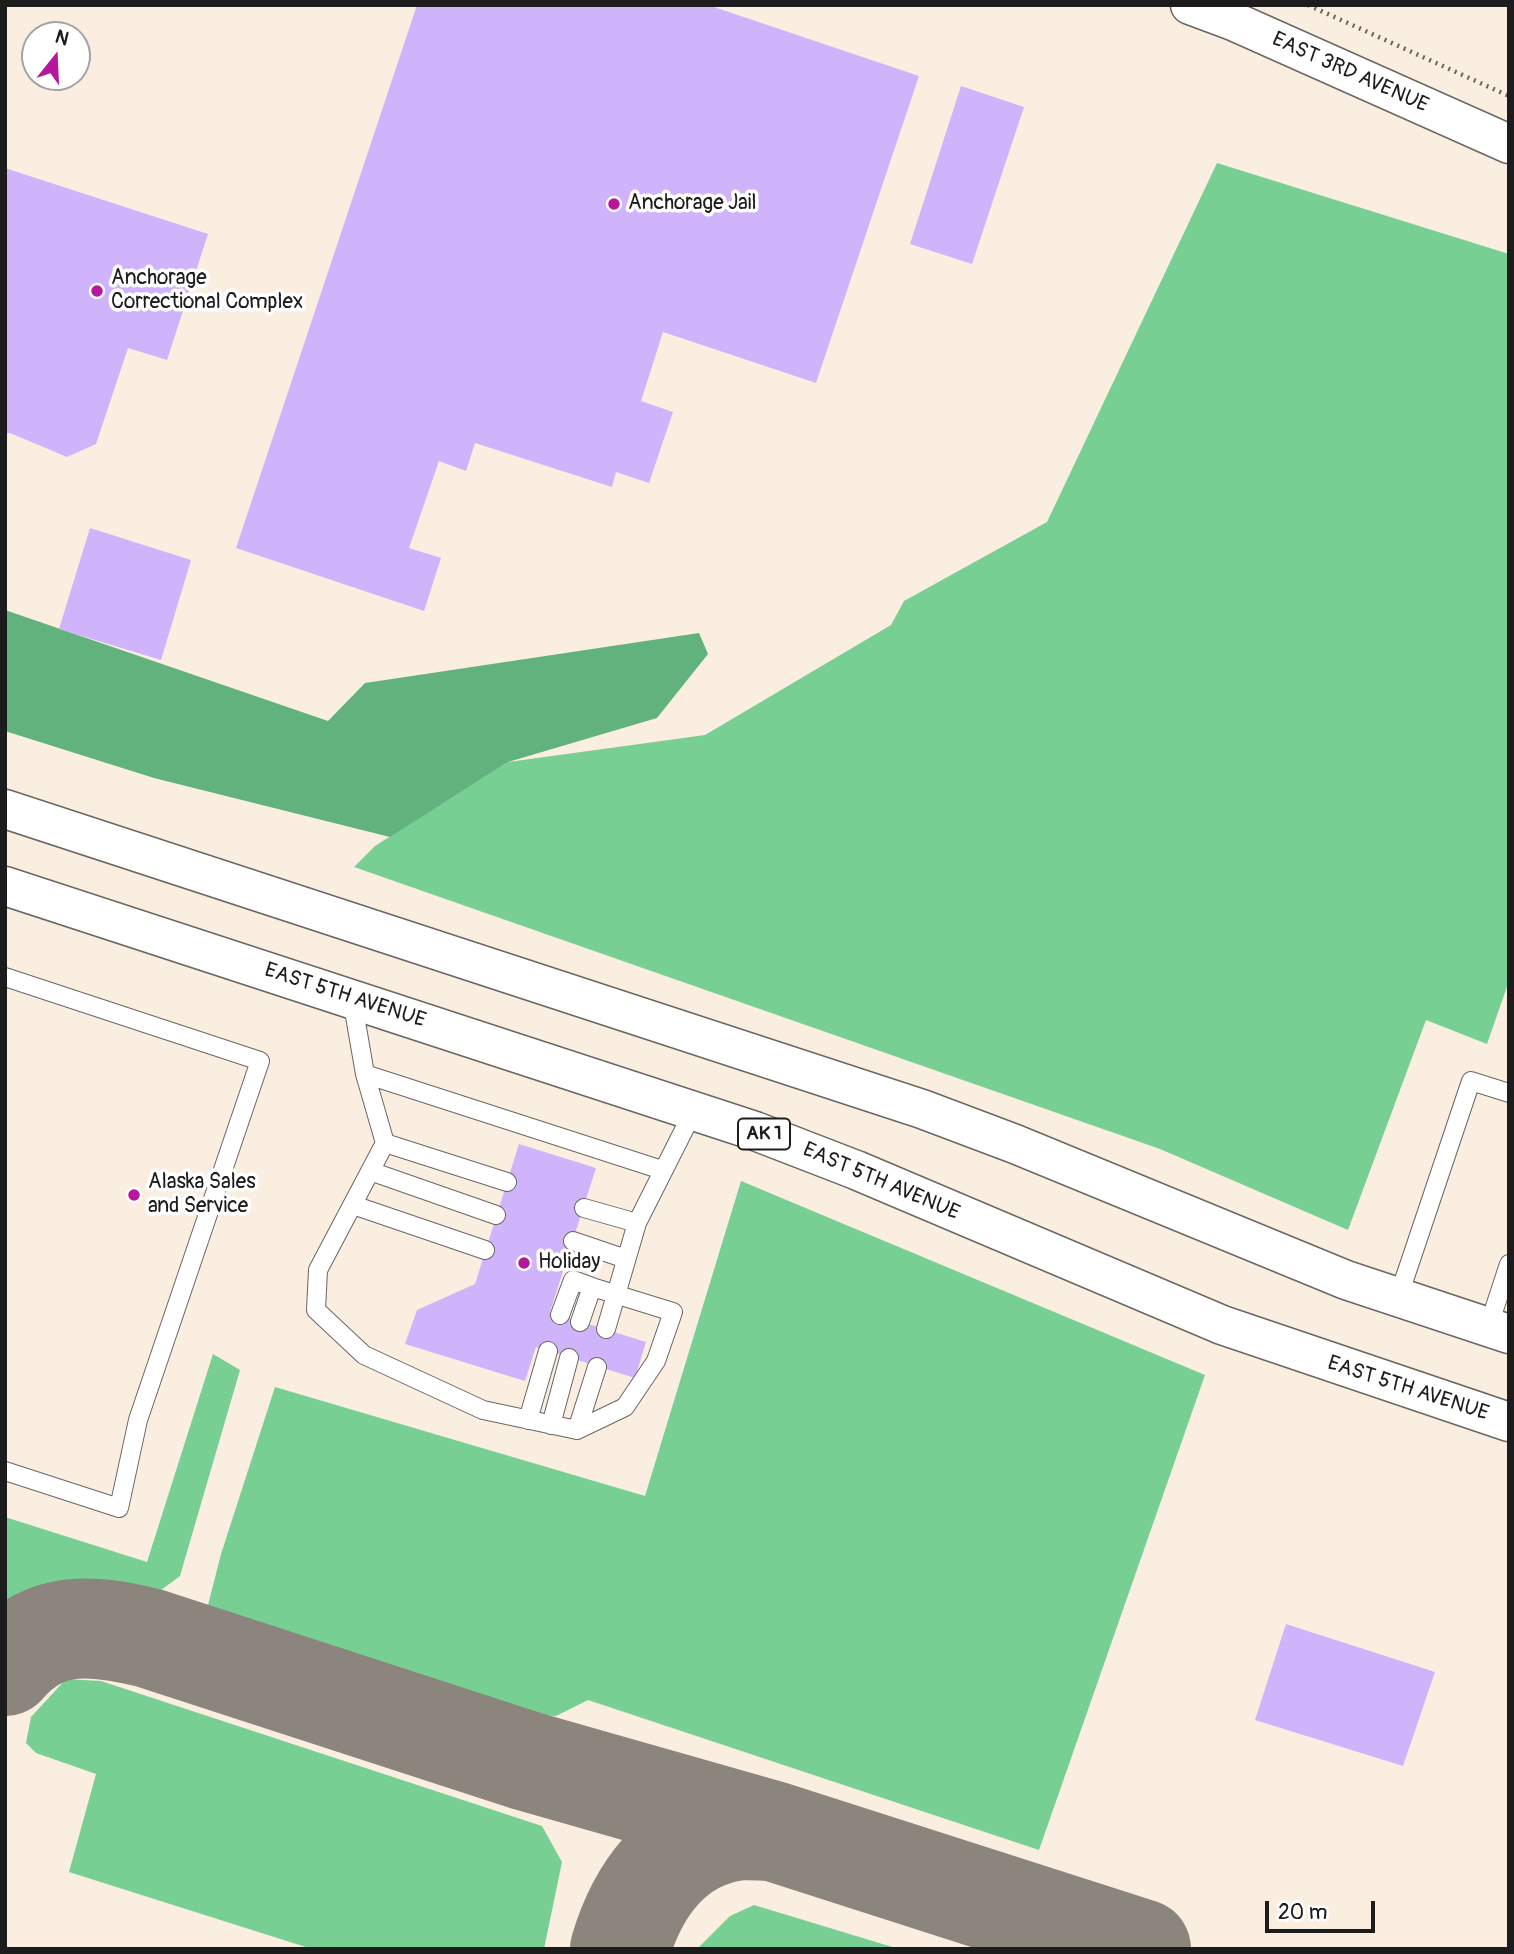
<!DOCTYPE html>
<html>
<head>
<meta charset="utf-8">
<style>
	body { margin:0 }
	#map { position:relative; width:1514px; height:1954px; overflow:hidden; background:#faeee1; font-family:Pangolin,sans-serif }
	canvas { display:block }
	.frame { position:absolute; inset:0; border:7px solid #1c1c1c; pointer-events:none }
	.north { position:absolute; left:21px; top:21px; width:70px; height:70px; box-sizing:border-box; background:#fff; border:2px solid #a4a4a4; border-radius:50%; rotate:18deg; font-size:19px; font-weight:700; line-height:28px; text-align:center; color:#1c1c1c }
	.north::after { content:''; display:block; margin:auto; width:24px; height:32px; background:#b5179e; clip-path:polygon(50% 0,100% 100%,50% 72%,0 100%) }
	.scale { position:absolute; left:1265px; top:1901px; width:110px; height:32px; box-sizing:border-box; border:4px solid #1c1c1c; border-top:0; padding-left:9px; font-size:21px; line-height:24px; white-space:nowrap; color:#1c1c1c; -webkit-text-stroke:5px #fff; paint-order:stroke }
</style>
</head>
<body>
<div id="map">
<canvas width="1514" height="1954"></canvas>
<div class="frame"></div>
<div class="north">N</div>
<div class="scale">20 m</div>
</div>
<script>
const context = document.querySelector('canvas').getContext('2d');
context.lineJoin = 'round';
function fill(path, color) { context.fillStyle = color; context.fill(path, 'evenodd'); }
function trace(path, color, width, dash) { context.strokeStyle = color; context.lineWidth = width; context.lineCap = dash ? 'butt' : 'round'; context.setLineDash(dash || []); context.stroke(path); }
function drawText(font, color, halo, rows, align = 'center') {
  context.font = font + ' Pangolin,sans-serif'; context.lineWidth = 7; context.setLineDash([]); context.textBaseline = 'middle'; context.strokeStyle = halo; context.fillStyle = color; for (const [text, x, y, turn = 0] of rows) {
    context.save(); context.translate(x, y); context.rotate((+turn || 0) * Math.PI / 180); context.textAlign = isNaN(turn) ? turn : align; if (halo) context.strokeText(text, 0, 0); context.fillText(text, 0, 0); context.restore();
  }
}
fill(new Path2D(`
	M1217,163L1509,254V981L1487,1044L1426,1020L1348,1230L1160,1149L354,867L375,846L508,762L705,735L891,625L904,601L1047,522Z
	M741,1181L1205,1375L1039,1850L588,1700L556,1716L519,1714L206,1613L221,1554L275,1387L645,1496Z
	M213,1354L240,1370L180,1576L149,1599L89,1587L51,1590L5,1612V1517L147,1562Z
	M66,1679L101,1681L542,1826L562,1862L544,1949H312L69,1872L96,1774L36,1753L26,1743L31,1717Z
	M754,1905L899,1949H697L730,1916Z`), '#78cf94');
fill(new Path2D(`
	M5,610L328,721L365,683L699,633L708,654L657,718L508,762L390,837L154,778L5,731Z`), '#62b27e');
trace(new Path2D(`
	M5,1666C46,1618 95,1625 149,1638L527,1761L773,1831L1141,1949
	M620,1949C637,1892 672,1840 735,1831C747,1829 761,1831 773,1831`), '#8b857e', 100);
fill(new Path2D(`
	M417,5H708L919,76L816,383L663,332L641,401L673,412L649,483L616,472L612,487L475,443L466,471L439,461L409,548L441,558L424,611L236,548Z
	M961,86L1024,107L972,264L910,244Z
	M5,168L208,234L167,360L128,348L96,444L67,457L10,433L5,434Z
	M90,528L191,560L161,660L59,629Z
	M519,1144L596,1168L550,1312L646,1342L635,1378L536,1347L525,1381L405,1344L417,1310L475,1284Z
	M1286,1624L1435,1672L1403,1766L1255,1720Z`), '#cfb4fb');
const lane = new Path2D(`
	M5,977L260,1061L138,1420L119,1508L5,1471
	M352,999L365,1074L385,1143L507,1182
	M365,1074L662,1170
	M385,1143L318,1270L316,1310L364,1355L483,1410L577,1430L597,1367
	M370,1171L496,1215
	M353,1205L485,1250
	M584,1208L637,1223L694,1110
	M573,1241L626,1259
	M1398,1298L1471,1081L1509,1093
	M560,1315L573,1280L592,1287
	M1488,1328L1509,1264
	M606,1329L637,1223
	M528,1420L548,1351
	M551,1425L569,1358
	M577,1430L625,1407L656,1361L673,1312L592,1287L580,1322`);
const secondary = new Path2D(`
	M1190,5L1233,21L1509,144`);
const highway = new Path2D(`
	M5,809L922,1109L1015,1144L1346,1280L1509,1334
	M5,886L755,1131L856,1170L1222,1325L1509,1422`);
trace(lane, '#6a6661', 20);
trace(secondary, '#6a6661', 41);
trace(highway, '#6a6661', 41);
trace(new Path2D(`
	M1308,5L1509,96`), '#6a6661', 4.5, [2, 5]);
trace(lane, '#fff', 18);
trace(secondary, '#fff', 38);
trace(highway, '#fff', 38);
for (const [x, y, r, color] of [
	[614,204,7,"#b5179e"],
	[97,291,7,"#b5179e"],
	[134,1195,7,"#b5179e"],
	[524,1263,7,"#b5179e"]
]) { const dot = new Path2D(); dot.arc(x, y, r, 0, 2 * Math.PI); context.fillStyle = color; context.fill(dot); trace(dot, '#fff', 2.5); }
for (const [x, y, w] of [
	[764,1134,52]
]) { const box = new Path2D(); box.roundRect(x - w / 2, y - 15.5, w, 31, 5); context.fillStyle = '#fff'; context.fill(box); trace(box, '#1c1c1c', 2); }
drawText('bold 19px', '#1c1c1c', null, [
	["AK 1",764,1134]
]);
drawText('21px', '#1c1c1c', '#fff', [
	["EAST 3RD AVENUE",1350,73,24],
	["EAST 5TH AVENUE",345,996,18],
	["EAST 5TH AVENUE",881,1182,23],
	["EAST 5TH AVENUE",1408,1389,18]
]);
drawText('21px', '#1c1c1c', '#fff', [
	["Anchorage Jail",628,204],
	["Anchorage",111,279],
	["Correctional Complex",111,303],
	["Alaska Sales",148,1183],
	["and Service",148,1207],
	["Holiday",538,1263]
], 'left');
</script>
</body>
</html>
